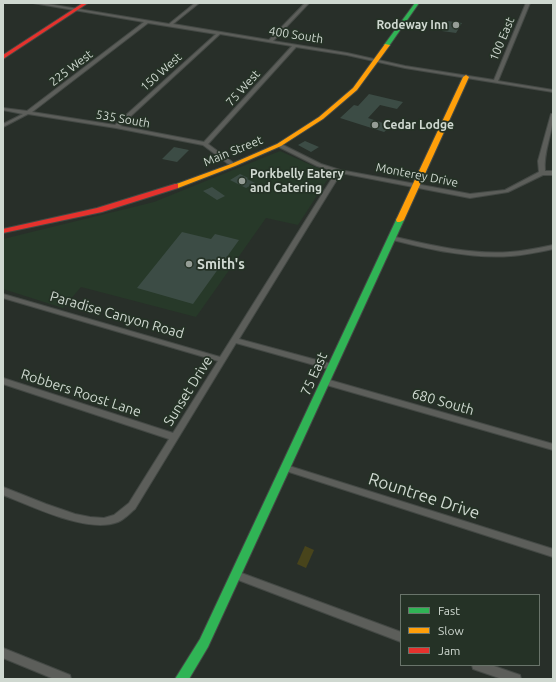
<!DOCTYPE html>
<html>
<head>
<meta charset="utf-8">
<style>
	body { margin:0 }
	#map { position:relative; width:556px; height:682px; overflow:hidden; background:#282f29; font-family:Ubuntu,sans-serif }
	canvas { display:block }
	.frame { position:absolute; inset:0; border:4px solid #cfd8d0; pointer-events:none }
	.legend { position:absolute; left:400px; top:594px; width:140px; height:72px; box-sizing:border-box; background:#253226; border:1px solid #69746a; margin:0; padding:5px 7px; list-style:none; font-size:12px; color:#cfd8d0 }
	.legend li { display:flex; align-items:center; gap:8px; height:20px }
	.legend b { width:20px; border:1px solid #69746a }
</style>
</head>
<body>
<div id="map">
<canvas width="556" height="682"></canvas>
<div class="frame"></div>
<ul class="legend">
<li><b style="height:5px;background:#30b455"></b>Fast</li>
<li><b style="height:5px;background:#ff9f0a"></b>Slow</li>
<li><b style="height:5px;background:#e5322d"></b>Jam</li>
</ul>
</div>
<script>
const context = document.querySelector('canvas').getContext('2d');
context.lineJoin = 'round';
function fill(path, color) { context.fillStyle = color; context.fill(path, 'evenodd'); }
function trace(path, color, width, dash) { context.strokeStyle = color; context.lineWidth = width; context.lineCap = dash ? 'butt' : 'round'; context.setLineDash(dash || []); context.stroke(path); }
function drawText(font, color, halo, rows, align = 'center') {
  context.font = font + ' Ubuntu,sans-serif'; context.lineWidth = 3.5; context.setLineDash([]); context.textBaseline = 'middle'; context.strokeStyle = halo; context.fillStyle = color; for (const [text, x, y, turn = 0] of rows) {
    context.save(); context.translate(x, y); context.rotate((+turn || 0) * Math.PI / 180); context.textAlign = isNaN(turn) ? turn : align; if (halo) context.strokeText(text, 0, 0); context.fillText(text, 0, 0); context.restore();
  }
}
fill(new Path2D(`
	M280,151L331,174L298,225L266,218L196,317L81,287L63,308L3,289V239L154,202Z`), '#273929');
fill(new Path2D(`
	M305,546L314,550L306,568L297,564Z`), '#48441b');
fill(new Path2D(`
	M448,21L462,23L456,33L442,31Z
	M369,94L403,102L397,109L380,105L368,118L392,126L384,132L340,118L354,105L358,106Z
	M305,141L319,147L311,152L298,145Z
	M174,147L189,150L177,162L162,159Z
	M240,174L248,178L247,179L255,183L246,188L230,180Z
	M212,187L225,196L217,200L203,191Z
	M182,232L211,239L215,234L239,240L193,304L137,288Z`), '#3c4c45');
const street = new Path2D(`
	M33,3H42L169,24L195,3H199L173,24L269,40L305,3H309L273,41L347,53L405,66L494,80L526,3H530L498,81L553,90V92L405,68L347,55L296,47L208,144L235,164V166H231L203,145L116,128L28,114L3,127V124L23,114L3,110V108L27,111L144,22ZM148,23L216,34L115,125L32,112ZM220,34L292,46L204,142L120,126Z
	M551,114H553C553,134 543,151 545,171H553V175H543L508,192L470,198L341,173L239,339L335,365L336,367L335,369L332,370L236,343L135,509C130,513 125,519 118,522C87,534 32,506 3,495V487L46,504L75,514L90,517L104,518L114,515L129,503L169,439L3,384V378L173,433L218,361L3,298V294L220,357L336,172L317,166L277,146V144H281L321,164L340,170L470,194L505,190L539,172L538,161Z
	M391,236C430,245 470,255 510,252C525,251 539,248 553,245V249C539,252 525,255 511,256C469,259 428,249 389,239L388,238L389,237Z
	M326,379L553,444V450L323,384L322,382L323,380Z
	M286,465L553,549V557L283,470L282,468L283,466Z
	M236,571L401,632V642L233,578L231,575L233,572Z
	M3,648L70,675L71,679H54L3,658Z
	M472,665H491L520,675L521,679H502L473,669Z`);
const fast = new Path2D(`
	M415,3H419L389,46H385L384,45Z
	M397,218H400L404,220L208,647L189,679H175L200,639Z`);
const slow = new Path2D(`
	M385,44L390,45L357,90L323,119L281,146L235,166L178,188H172L171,186L231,164L277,144L319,117L353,88Z
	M466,75L469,77L404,220L400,222H397L396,220L463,77Z`);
const jam = new Path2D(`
	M83,3H88L3,59V55Z
	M175,184H178V188L102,212L3,233V229L97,208Z`);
trace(street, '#444945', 2);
trace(fast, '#444945', 2);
trace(slow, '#444945', 2);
trace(jam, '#444945', 2);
fill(street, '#5c5e5a');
fill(fast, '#30b455');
fill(slow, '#ff9f0a');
fill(jam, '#e5322d');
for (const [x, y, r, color] of [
	[456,25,4,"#959d96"],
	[375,125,4,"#959d96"],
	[242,181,4,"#959d96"],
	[189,264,4,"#959d96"]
]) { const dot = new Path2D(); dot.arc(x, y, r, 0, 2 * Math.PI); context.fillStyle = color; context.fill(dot); trace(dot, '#253226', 1.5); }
drawText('bold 12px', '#cfd8d0', '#253226', [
	["Rodeway Inn",448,25,"right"],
	["Cedar Lodge",383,125],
	["Porkbelly Eatery",250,174],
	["and Catering",250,188]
], 'left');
drawText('12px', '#cfd8d0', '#253226', [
	["400 South",296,35,9],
	["100 East",502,39,-67],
	["225 West",71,68,-37],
	["150 West",161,72,-42],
	["75 West",243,88,-48],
	["535 South",123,119,10],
	["Main Street",233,151,-22],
	["Monterey Drive",417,175,11]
]);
drawText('bold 14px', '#cfd8d0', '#253226', [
	["Smith's",197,264]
], 'left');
drawText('14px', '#cfd8d0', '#253226', [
	["Paradise Canyon Road",117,315,16],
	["75 East",314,374,-66],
	["Sunset Drive",188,391,-58],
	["Robbers Roost Lane",81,393,18],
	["680 South",443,402,16]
]);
drawText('17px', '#cfd8d0', '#253226', [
	["Rountree Drive",424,496,18]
]);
</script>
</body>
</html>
